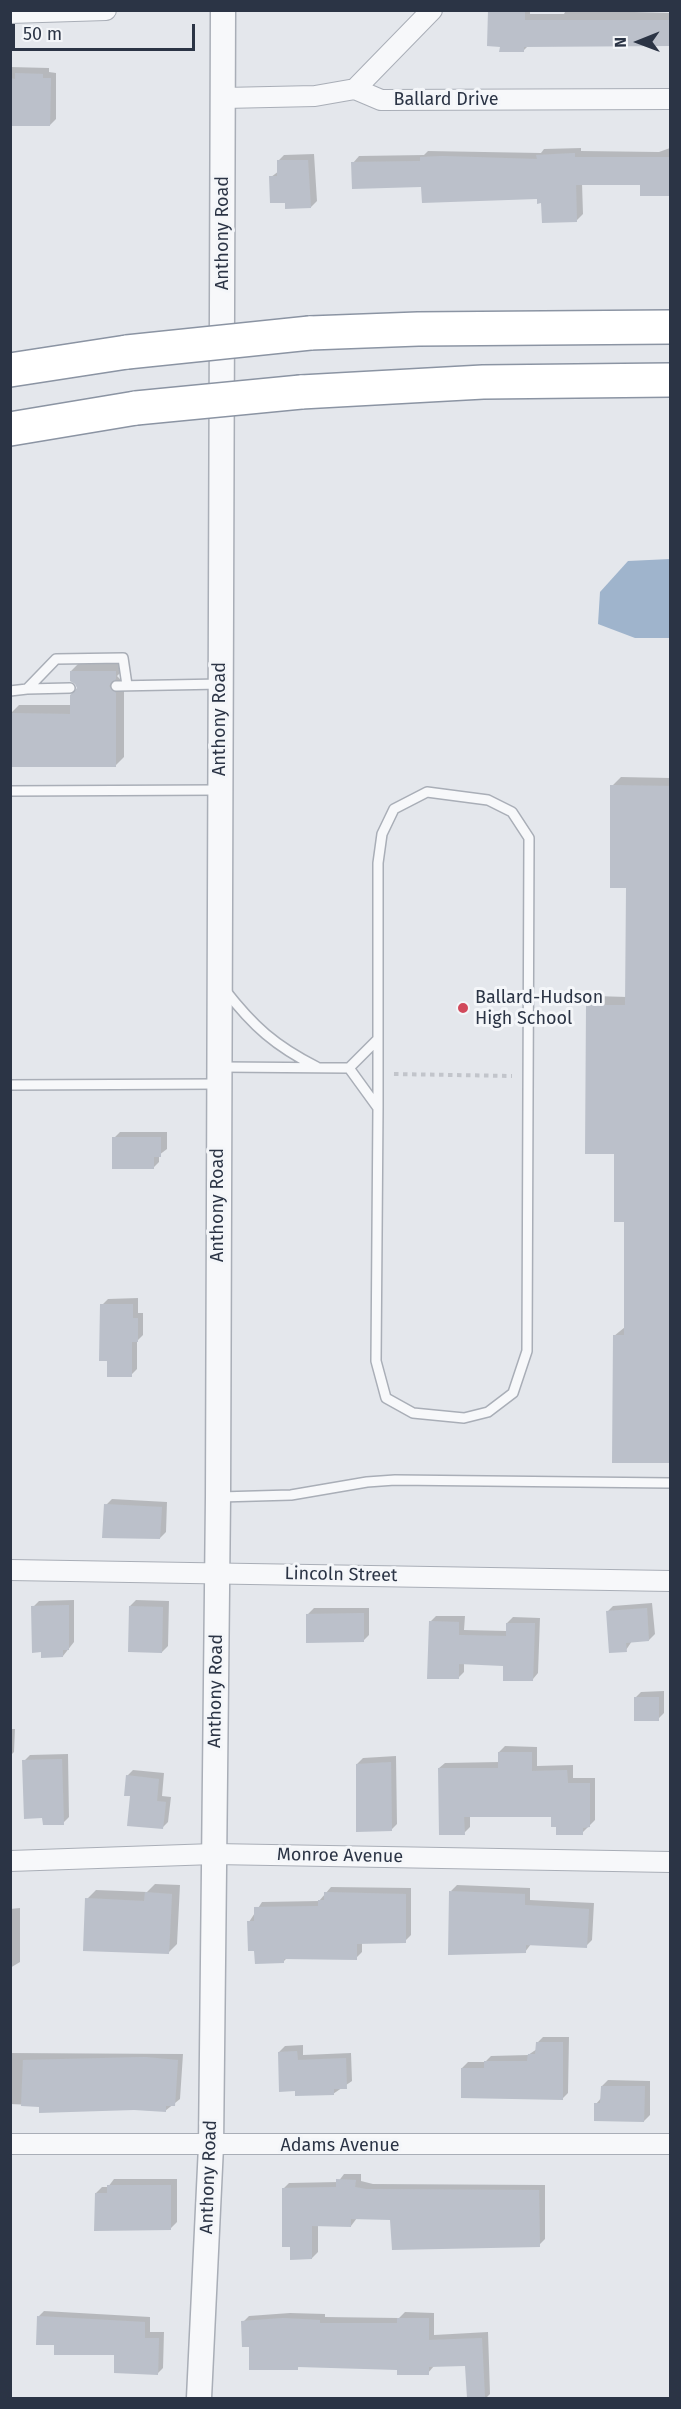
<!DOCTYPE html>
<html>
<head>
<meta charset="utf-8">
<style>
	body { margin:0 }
	#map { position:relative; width:681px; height:2409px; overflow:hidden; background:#e4e7ec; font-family:"Fira Sans",sans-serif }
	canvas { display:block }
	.frame { position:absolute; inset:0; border:12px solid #2b3445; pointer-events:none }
	.north { position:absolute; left:609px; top:12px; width:60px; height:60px; -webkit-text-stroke:4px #f4f6f9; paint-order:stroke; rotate:269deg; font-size:16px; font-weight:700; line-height:24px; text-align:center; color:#2b3445 }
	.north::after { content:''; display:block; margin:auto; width:21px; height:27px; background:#2b3445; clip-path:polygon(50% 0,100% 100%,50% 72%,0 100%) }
	.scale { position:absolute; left:12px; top:24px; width:183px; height:27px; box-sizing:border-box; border:3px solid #2b3445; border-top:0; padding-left:8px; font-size:18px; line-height:21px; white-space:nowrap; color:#2b3445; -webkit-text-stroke:4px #f4f6f9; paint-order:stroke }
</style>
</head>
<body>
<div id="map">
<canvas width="681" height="2409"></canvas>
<div class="frame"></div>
<div class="north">N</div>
<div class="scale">50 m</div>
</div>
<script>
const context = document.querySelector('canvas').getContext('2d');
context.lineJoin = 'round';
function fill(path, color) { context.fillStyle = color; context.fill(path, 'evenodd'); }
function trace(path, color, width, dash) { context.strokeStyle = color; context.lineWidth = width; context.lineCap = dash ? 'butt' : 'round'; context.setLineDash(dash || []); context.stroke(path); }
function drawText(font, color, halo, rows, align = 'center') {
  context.font = font + ' "Fira Sans",sans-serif'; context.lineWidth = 6; context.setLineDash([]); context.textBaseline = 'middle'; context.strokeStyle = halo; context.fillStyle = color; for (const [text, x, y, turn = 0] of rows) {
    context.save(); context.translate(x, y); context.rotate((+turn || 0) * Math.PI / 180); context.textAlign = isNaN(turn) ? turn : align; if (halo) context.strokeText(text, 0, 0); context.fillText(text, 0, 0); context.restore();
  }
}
fill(new Path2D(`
	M670,559V638H635L598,624L600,592L628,561Z`), '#9fb4cc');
fill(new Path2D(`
	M489,10H530V14H564L566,10L670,13V44L529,45L523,51Z
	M10,67L49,68V72L56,73V119L50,125L10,124Z
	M581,148V151L659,152L670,148V194L641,195V183H582L583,214L576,221L539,198L422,186L353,163L359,156L424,155L428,151L541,153L544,149Z
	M314,154L317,201L311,207L286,202L271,177L279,171L278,161L284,155Z
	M80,662H124V669L117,676L124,683V757L115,766L10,714L19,705H71L78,688L71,671Z
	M621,777L670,778V1461H614V1336L625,1327L626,1220L588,1005L596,996L627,997L628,887L612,786Z
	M120,1132H167V1149L159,1155V1162L153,1168L114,1138Z
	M138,1298V1313H143V1335L137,1341V1369L131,1375L109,1359L102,1305L108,1299Z
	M112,1499L167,1502L166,1532L160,1538L106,1505Z
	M74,1600V1642L63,1656L33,1607L39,1601Z
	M136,1600L169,1601L168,1646L162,1652L130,1606Z
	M652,1603L655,1634L649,1640L632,1641L626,1650L607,1612L613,1606Z
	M314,1608H369V1635L363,1641L308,1614Z
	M436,1616H465L464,1630L507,1631V1623L513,1617L540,1618L538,1673L533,1679L504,1664L464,1663V1672L458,1678L430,1622Z
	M664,1691V1713L658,1719L635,1698L641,1692Z
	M10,1729H15L14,1752L12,1754Z
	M505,1746L537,1747V1766L573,1765V1778H595V1820L582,1833L558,1826L552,1815H470V1827L464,1833L439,1768L445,1763L499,1762V1752Z
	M68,1754L69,1817L63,1823L24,1761L30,1755Z
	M396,1756L397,1824L391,1830L357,1764L363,1758Z
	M133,1770L164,1773L162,1796L171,1797L168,1822L162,1828L132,1795L127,1776Z
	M155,1884L180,1885L177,1944L168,1953L87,1899L96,1890L147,1892Z
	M457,1885L530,1888V1900L594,1903L592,1940L586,1946L531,1944L525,1952L451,1891Z
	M331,1887L411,1888V1935L405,1941L362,1942V1952L356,1958H287L283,1962L249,1922L262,1902L319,1901Z
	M20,1908V1962L10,1968V1909Z
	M543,2037H569L568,2093L562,2099L462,2068L468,2062H485L491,2056L528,2055L537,2049V2043Z
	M303,2045V2055L351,2053L352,2081L333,2094L296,2089L279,2052L285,2046Z
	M10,2053L183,2054L180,2099L165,2111L10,2104Z
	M608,2080L650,2081V2115L644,2121L596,2104L602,2097V2086Z
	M344,2174H361V2181L373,2184L545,2185V2239L539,2245L391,2219L357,2218L351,2226L318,2224V2252L312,2258L283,2189L289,2183L338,2182Z
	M114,2179H177V2222L171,2228L96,2193L102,2187H108Z
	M44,2311L150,2317V2332H164L163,2368L157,2374L38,2317Z
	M405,2312L434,2313V2335L488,2332L490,2394L486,2398H469L467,2364L434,2366L428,2373L399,2368L300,2366L297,2368L250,2346L243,2322L249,2316L290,2313L325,2314V2317L399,2318Z`), '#0003');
fill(new Path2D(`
	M488,10H525V20H670V46L524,47V52H499L500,47L487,46Z
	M15,73L43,74V78H51L50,126H10V78L15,79Z
	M575,153V157H670V196H640V185H576L577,222L542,223L541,203L537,204V199L422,203L421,187L352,189L351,162L420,161V157L442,156L537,159L536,155Z
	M277,160H308L311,208L285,209V203H270L269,176H277Z
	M70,671H116V679L109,686L116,693V767H10V713L70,714V695L77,688L75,684L70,681Z
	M610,785L670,786V1463H612L613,1335H624V1222H614V1154H585L586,1005H625L626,888H610Z
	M112,1137H161V1157H154V1169H112Z
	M100,1304H133V1318H138V1342H132V1377H107V1361H99Z
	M104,1504L162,1507L160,1539L102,1538Z
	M69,1605V1650H63V1657L41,1658V1652L32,1653L31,1606Z
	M129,1606L163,1607L162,1653L128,1652Z
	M647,1608L649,1641L626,1643L627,1652L609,1653L606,1611Z
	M364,1613V1642L306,1643V1614Z
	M429,1621L459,1622V1635L506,1636V1623H535L533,1681H503V1666L459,1664V1679H427Z
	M634,1697H659V1721H634Z
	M498,1752H532V1771L567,1770L568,1783H590V1827L583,1828V1835H556V1827H551V1817H464L465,1835H439L438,1768H498Z
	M62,1759L64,1825H43L42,1818L24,1819L22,1760Z
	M391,1762L392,1831L356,1832V1764Z
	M126,1775L159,1779L157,1801L166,1802L163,1829L127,1826L130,1796H124Z
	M449,1891L525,1894V1905L589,1909L587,1948L526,1945V1953L448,1955Z
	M145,1892L172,1894L169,1954L83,1951L85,1898L144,1901Z
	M324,1892L406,1894V1943L357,1944V1960L284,1959V1963L255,1964L254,1951H248L247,1921H254V1907L318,1906V1900H324Z
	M536,2042H563V2100L461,2098V2068H484V2061H527L528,2054H535Z
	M297,2051L298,2060L346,2058L347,2089H334V2095L295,2096V2091L279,2092L278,2052Z
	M145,2057L178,2060L175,2106H166V2112L134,2110L39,2113V2107L21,2106L23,2060Z
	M601,2086H645L644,2122L594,2121V2103H600Z
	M336,2179L356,2180L355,2187L366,2189L539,2190L540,2247L392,2250L390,2220L351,2219V2227L312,2226V2259L290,2260V2247H282V2188L336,2187Z
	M107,2185H171V2230L94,2231L95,2193H107Z
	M37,2316L145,2322V2338H159L158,2375L114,2373V2355H54V2345H36Z
	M283,2318L320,2320V2323H397V2318H429V2340L482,2338L485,2398H467L465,2366L429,2367V2375H397V2370L298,2367V2370H249V2347H242L241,2321Z`), '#bbc0ca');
const service = new Path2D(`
	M116,686L221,684
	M27,689L70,688
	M10,691L27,689L56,659L123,658L127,685
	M10,791L218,790
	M225,990C253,1026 275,1046 317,1067
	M221,1067L349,1068L378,1039
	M349,1068L378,1108L376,1361L386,1398L413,1413L464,1418L488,1412L513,1393L527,1351L529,838L512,812L488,800L427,792L394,809L382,834L378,863V1108
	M10,1085L218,1084
	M220,1497L291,1495L367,1482L395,1480L670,1483`);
const minor = new Path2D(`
	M10,13L106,10
	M355,89L432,10
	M224,98L315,96L355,89L381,100L670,99
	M10,1570L670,1581
	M10,1861L214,1854L670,1862
	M10,2144H670`);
const tertiary = new Path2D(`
	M199,2398L211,2146L218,1497L223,10`);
const motorway = new Path2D(`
	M310,333L418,329L670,327
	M10,370L127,352
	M301,392L483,382L670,380
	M10,429L136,408`);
trace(service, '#a9aeb7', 12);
trace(minor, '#a9aeb7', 22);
trace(tertiary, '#a9aeb7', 27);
trace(motorway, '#8b94a3', 36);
trace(new Path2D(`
	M394,1074L512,1076`), '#c2c5cb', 4, [4.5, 4.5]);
trace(service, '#f7f8fa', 9);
trace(minor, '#f7f8fa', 20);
trace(tertiary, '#f7f8fa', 24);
trace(motorway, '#fff', 33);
const motorwayBridge = new Path2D(`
	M127,352L310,333
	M136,408L301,392`);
trace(motorwayBridge, '#8b94a3', 36, []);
trace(motorwayBridge, '#fff', 33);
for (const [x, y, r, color] of [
	[463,1008,6,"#d1495b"]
]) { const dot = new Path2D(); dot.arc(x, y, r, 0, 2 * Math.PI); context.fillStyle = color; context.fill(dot); trace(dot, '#f4f6f9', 2); }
drawText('18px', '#2b3445', '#f4f6f9', [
	["Ballard Drive",446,100],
	["Anthony Road",223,233,-90],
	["Anthony Road",220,719,-90],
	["Anthony Road",218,1205,-90],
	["Lincoln Street",341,1575,1],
	["Anthony Road",216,1691,-89],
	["Monroe Avenue",340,1856,1],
	["Adams Avenue",340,2146],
	["Anthony Road",209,2177,-88]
]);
drawText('18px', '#2b3445', '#f4f6f9', [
	["Ballard-Hudson",475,998],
	["High School",475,1019]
], 'left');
</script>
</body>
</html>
